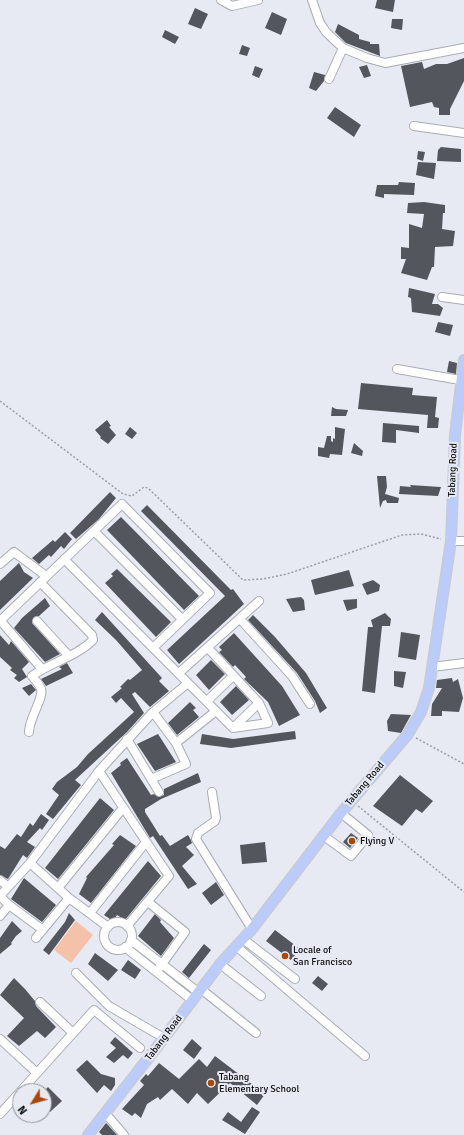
<!DOCTYPE html>
<html>
<head>
<meta charset="utf-8">
<style>
	body { margin:0 }
	#map { position:relative; width:464px; height:1135px; overflow:hidden; background:#e7eaf2; font-family:Signika,sans-serif }
	canvas { display:block }
	.north { position:absolute; left:12px; top:1083px; width:40px; height:40px; box-sizing:border-box; background:#e7eaf2; border:1px solid #8f9298; border-radius:50%; rotate:233deg; font-size:11px; font-weight:700; line-height:16px; text-align:center; color:#0c0d10 }
	.north::after { content:''; display:block; margin:auto; width:14px; height:18px; background:#aa470a; clip-path:polygon(50% 0,100% 100%,50% 72%,0 100%) }
</style>
</head>
<body>
<div id="map">
<canvas width="464" height="1135"></canvas>
<div class="north">N</div>
</div>
<script>
const context = document.querySelector('canvas').getContext('2d');
context.lineJoin = 'round';
function fill(path, color) { context.fillStyle = color; context.fill(path, 'evenodd'); }
function trace(path, color, width, dash) { context.strokeStyle = color; context.lineWidth = width; context.lineCap = dash ? 'butt' : 'round'; context.setLineDash(dash || []); context.stroke(path); }
function drawText(font, color, halo, rows, align = 'center') {
  context.font = font + ' Signika,sans-serif'; context.lineWidth = 4; context.setLineDash([]); context.textBaseline = 'middle'; context.strokeStyle = halo; context.fillStyle = color; for (const [text, x, y, turn = 0] of rows) {
    context.save(); context.translate(x, y); context.rotate((+turn || 0) * Math.PI / 180); context.textAlign = isNaN(turn) ? turn : align; if (halo) context.strokeText(text, 0, 0); context.fillText(text, 0, 0); context.restore();
  }
}
fill(new Path2D(`
	M76,921L93,935L71,963L54,950Z`), '#f6c1a9');
fill(new Path2D(`
	M377,0H395L393,12L375,8Z
	M195,8L208,14L201,29L188,24Z
	M272,12L287,19L281,35L265,28Z
	M392,19H403L402,30L391,28Z
	M338,24L359,35V39L370,42V44H379L380,56L346,43L335,32Z
	M165,30L179,37L175,44L162,37Z
	M242,45L250,48L247,56L239,54Z
	M464,58V81L450,109V115H439V108L434,107L432,102L410,107L401,66L422,62L424,69L436,64H447Z
	M367,65L371,76L364,78L359,67Z
	M255,66L263,69L259,78L252,75Z
	M314,72L325,75L324,81L316,91L309,88Z
	M335,107L361,125L354,137L327,118Z
	M441,147L461,149V162L437,161L438,150Z
	M418,151L425,152L423,161L417,159Z
	M418,162L436,163L434,179L416,175Z
	M399,182L415,183L414,195L384,194V198L375,196L377,185H398Z
	M424,202L445,205V213H443L442,229L455,231L453,246L435,247L434,267H432L427,280L401,273L406,259H401V247L409,248V224L422,228L424,214L407,213L408,203Z
	M409,288L435,294L432,304H438L443,308L440,316L412,312L411,298L408,297Z
	M438,322L453,325L450,336L435,332Z
	M449,361L457,363L456,374L447,372Z
	M361,383L413,388L412,395L437,397L435,417L439,418L438,428H427L428,415L358,409Z
	M332,407L336,409L348,410L346,416H331Z
	M107,420L111,426L109,427L116,435L108,444L100,438L101,437L95,430Z
	M383,423L419,426V433L396,430V443L382,442Z
	M130,427L137,433L132,439L125,434Z
	M335,427L345,429L342,455L330,454L329,458L318,456V447L324,448L327,436H331V441L333,442V438L335,439Z
	M354,443L363,451L362,456L351,453Z
	M377,476H386L387,487L385,494L399,498L398,503H387L386,500L383,501L380,508Z
	M410,485L441,487L438,496L399,494L400,486L411,487Z
	M110,492L116,498L99,519L76,539L70,533Z
	M147,505L231,590L233,589L244,604L179,664L167,650L225,596L141,511Z
	M121,517L199,596L184,610L107,530Z
	M65,532L72,539L64,549L61,546L51,557L49,555L39,564L32,558L53,540L55,542Z
	M19,563L24,572L33,578L0,610V581Z
	M117,569L171,622L156,637L105,583L113,576L111,574Z
	M349,570L354,586L315,595L311,580Z
	M373,580L380,585L379,591L367,595L362,584Z
	M301,597L304,600L305,610L293,612L286,599Z
	M45,598L50,606L39,616L34,617L32,623L60,654L45,662L14,628L22,618Z
	M357,599V608L347,611L343,600Z
	M102,612L162,678L159,681L169,691L150,707L135,692L132,694L144,713L127,732L75,780L81,785L53,819L46,814L59,795L52,789L57,782L77,767L88,754L134,712L121,698L116,703L111,697L122,688L120,687L128,679L130,680L142,670L116,640L95,620Z
	M385,613L391,619L390,626H382L375,693L362,691L368,627H373L371,620Z
	M253,615L275,637L306,673L327,708L320,713L315,701L297,673L248,620Z
	M401,632L420,635L416,660L398,657Z
	M234,633L282,686L300,715L279,726L268,702L244,679L246,677L235,665L233,667L219,652L222,650L219,647Z
	M0,635L9,645L11,641L29,662L22,669L27,677L19,682L14,678L17,675L10,670L12,668L0,657Z
	M211,660L225,674L209,690L196,675Z
	M67,663L73,673L46,686L41,679L62,669L59,667Z
	M394,671L406,672L403,688L394,686Z
	M452,678L453,682L458,679L463,698L459,712L442,711V716H431L432,704L442,688H436L437,680Z
	M31,684L36,690L29,696L22,688Z
	M236,686L249,700L232,715L220,702Z
	M190,702L196,708L193,710L199,717L177,735L168,723Z
	M391,714L411,715L401,733L388,731L387,721Z
	M295,731L296,739L231,748L200,744L202,734L233,739Z
	M158,734L176,762L155,771L137,744Z
	M127,758L151,795L154,794L159,797L164,795V789L198,773L201,782L161,799L145,809V812L160,836L162,835L170,846L188,835L191,840L192,843L186,847L194,855L182,866L197,884L188,889L153,836L150,838L111,773L121,765L120,763Z
	M400,775L433,801L422,813L416,809L402,826L373,806Z
	M100,798L114,810L58,879L45,868Z
	M41,814L49,820L42,830L40,828L27,842L35,847L27,858L23,855L8,879L0,875V846L5,849L17,834L21,837L30,823L33,826Z
	M351,833L358,838L350,848L343,842Z
	M120,835L136,846L91,903L79,894L87,878L86,877L114,845L112,844Z
	M265,842L267,862L242,864L240,845Z
	M148,861L161,876L125,920L117,915L113,921L104,915Z
	M24,878L56,905L42,922L11,899Z
	M216,882L224,895L211,905L202,893Z
	M69,913L75,920L49,955L43,950L65,922Z
	M155,914L161,920L160,922L174,938L161,956L138,936Z
	M12,921L22,931L16,936L11,943L12,944L0,954V938Z
	M275,930L300,949L291,960L266,941Z
	M204,944L211,950L189,978L182,972Z
	M95,953L118,970L108,981L88,964Z
	M128,960L141,970L135,979L121,970Z
	M318,976L328,984L322,991L312,983Z
	M14,978L25,989L35,1001L36,1006L56,1027L45,1038L37,1031L19,1046L7,1036L24,1018L0,995Z
	M115,1037L133,1053L128,1059L123,1055L114,1063L106,1057L116,1048L110,1043Z
	M192,1039L202,1048L194,1059L183,1050Z
	M215,1056L265,1094L257,1105L230,1083L208,1104L197,1093L188,1104L172,1089L160,1100L158,1097L147,1104L141,1118L135,1113L132,1116L122,1109L144,1085L140,1081L146,1074L148,1076L159,1063L179,1079L199,1059L207,1067Z
	M87,1060L101,1074L115,1078V1085L111,1091L104,1085L97,1093L76,1070Z
	M48,1087L62,1101L50,1112L44,1107V1091Z
	M252,1107L260,1112L245,1134L222,1120L228,1112L241,1122Z
	M106,1123L108,1125L117,1135H102L99,1132Z`), '#53565c');
const minor = new Path2D(`
	M221,0L232,6L258,0
	M312,0L320,23L326,32L343,48L367,58L385,63L464,48
	M329,79L343,48
	M414,126L464,133
	M442,297L464,300
	M397,369L460,380
	M94,531L182,619
	M451,541H464
	M64,559L233,728
	M0,564L14,552L46,576
	M240,619L292,676L310,704
	M0,620L42,669
	M0,621L122,504L210,593L153,648
	M37,621L69,656
	M208,648L259,703L268,723L233,728
	M432,667L464,663
	M179,673L259,601
	M207,701L233,676
	M233,728L259,703
	M29,732C29,718 44,698 41,689C40,685 35,680 32,676C51,662 76,657 93,640L92,635L40,582
	M127,739L159,792
	M176,743L216,711
	M151,779L186,764L176,743L153,712
	M212,792L216,818L215,821L198,833L196,839L252,929
	M324,836L351,856L368,835L341,813
	M30,863L69,898L108,927
	M0,880L8,887
	M58,888L123,808
	M148,902L185,932L157,971
	M90,913L146,842
	M0,916L9,905
	M104 936a14 14 0 1 1 28 0a14 14 0 1 1-28 0Z
	M127,926L169,876L99,771L153,712L188,683
	M43,930L9,905L0,896L30,863L99,771
	M36,938L69,898
	M243,939L295,979
	M131,940L198,992
	M236,946L365,1056
	M125,947L192,1000
	M220,964L261,996
	M76,973L109,1006L164,1038
	M201,989L256,1033
	M40,1002L73,1033
	M0,1039L37,1073L21,1091
	M37,1073L94,1010L140,1048
	M0,1114L20,1092
	M106,1114L124,1135`);
const major = new Path2D(`
	M88,1135L164,1038L220,964L252,929L341,813L408,734L421,712L429,688L451,541L455,435L464,360`);
trace(minor, '#a8acb3', 10);
trace(major, '#cacaca', 12);
trace(new Path2D(`
	M0,401L123,494L132,496L144,487L148,488L243,580L263,579L287,574L402,535L421,534L441,539
	M416,738L464,764
	M358,806L464,892`), '#9b9da3', 1.5, [2, 2]);
trace(minor, '#fff', 8);
trace(major, '#bbccfa', 10);
for (const [x, y, r, color] of [
	[352,841,4,"#aa470a"],
	[285,956,4,"#aa470a"],
	[211,1083,4,"#aa470a"]
]) { const dot = new Path2D(); dot.arc(x, y, r, 0, 2 * Math.PI); context.fillStyle = color; context.fill(dot); trace(dot, '#e7eaf2', 1.5); }
drawText('10px', '#0c0d10', '#e7eaf2', [
	["Tabang Road",453,470,-88],
	["Tabang Road",365,784,-50],
	["Tabang Road",164,1038,-53]
]);
drawText('10px', '#0c0d10', '#e7eaf2', [
	["Flying V",360,841],
	["Locale of",293,950],
	["San Francisco",293,962],
	["Tabang",219,1077],
	["Elementary School",219,1089]
], 'left');
</script>
</body>
</html>
